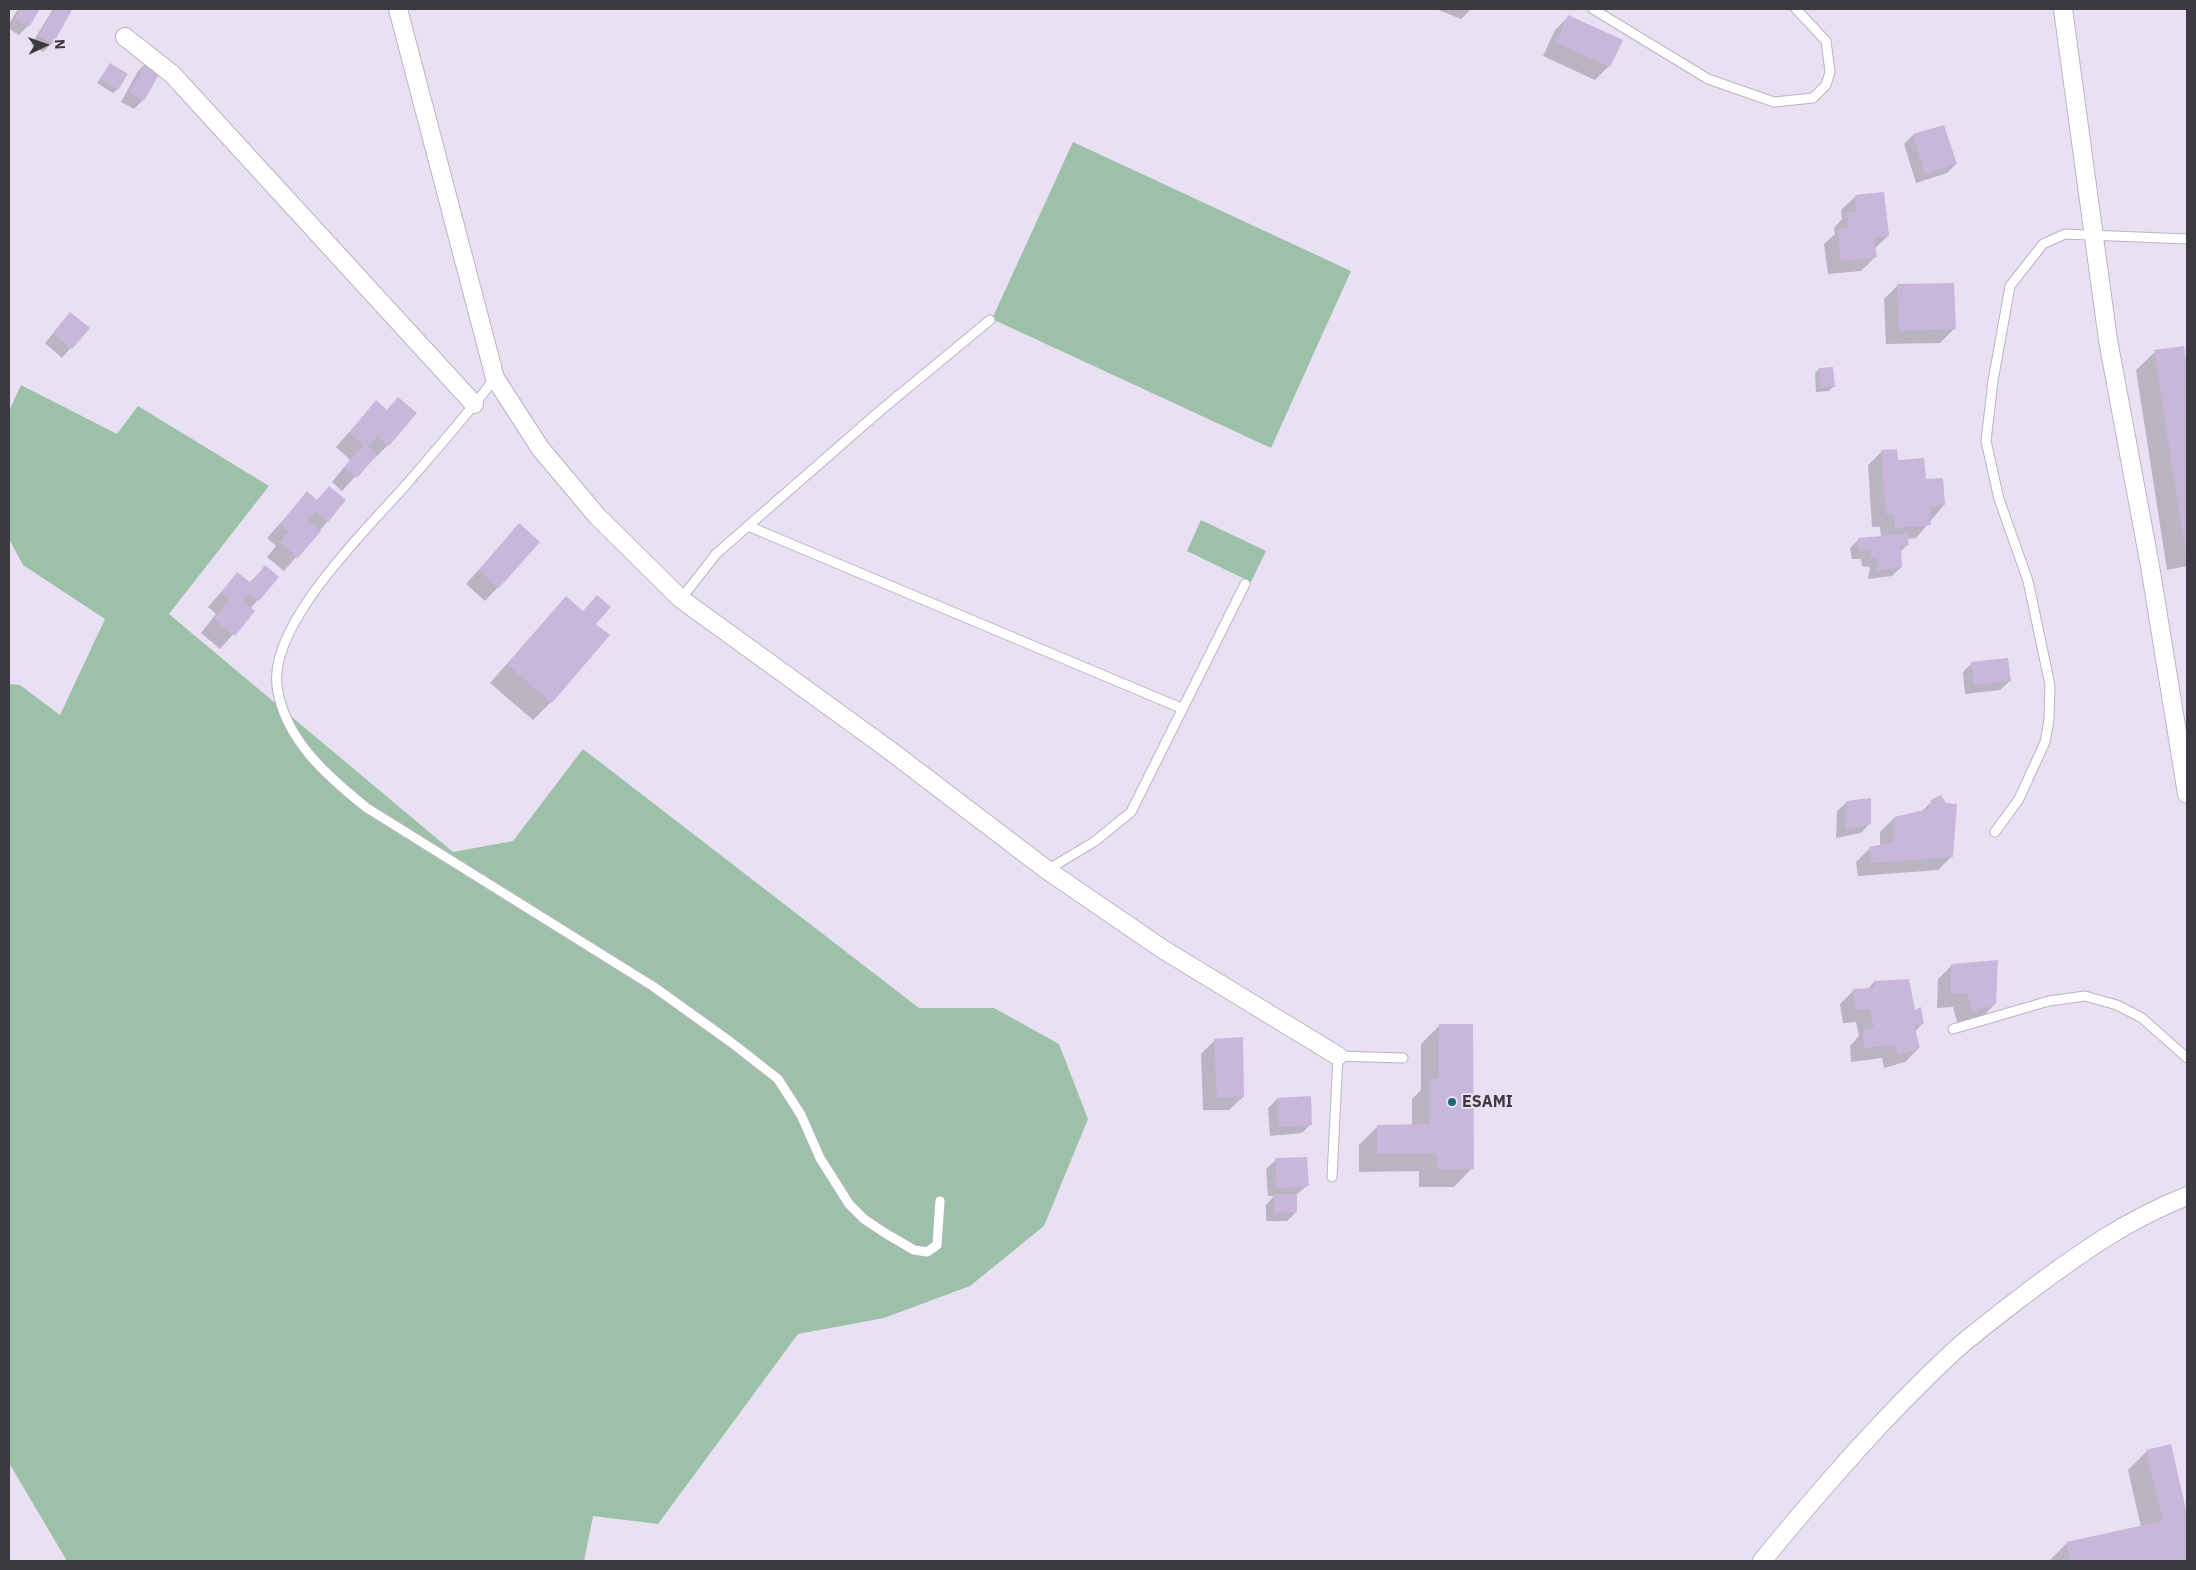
<!DOCTYPE html>
<html>
<head>
<meta charset="utf-8">
<style>
	body { margin:0 }
	#map { position:relative; width:2196px; height:1570px; overflow:hidden; background:#e9e1f3; font-family:"IBM Plex Sans",sans-serif }
	canvas { display:block }
	.frame { position:absolute; inset:0; border:10px solid #3c3940; pointer-events:none }
	.north { position:absolute; left:20px; top:20px; width:50px; height:50px; -webkit-text-stroke:4px #e9e1f3; paint-order:stroke; rotate:87deg; font-size:14px; font-weight:700; line-height:20px; text-align:center; color:#3c3940 }
	.north::after { content:''; display:block; margin:auto; width:18px; height:22px; background:#3c3940; clip-path:polygon(50% 0,100% 100%,50% 72%,0 100%) }
</style>
</head>
<body>
<div id="map">
<canvas width="2196" height="1570"></canvas>
<div class="frame"></div>
<div class="north">N</div>
</div>
<script>
const context = document.querySelector('canvas').getContext('2d');
context.lineJoin = 'round';
function fill(path, color) { context.fillStyle = color; context.fill(path, 'evenodd'); }
function trace(path, color, width, dash) { context.strokeStyle = color; context.lineWidth = width; context.lineCap = dash ? 'butt' : 'round'; context.setLineDash(dash || []); context.stroke(path); }
function drawText(font, color, halo, rows, align = 'center') {
  context.font = font + ' "IBM Plex Sans",sans-serif'; context.lineWidth = 4; context.setLineDash([]); context.textBaseline = 'middle'; context.strokeStyle = halo; context.fillStyle = color; for (const [text, x, y, turn = 0] of rows) {
    context.save(); context.translate(x, y); context.rotate((+turn || 0) * Math.PI / 180); context.textAlign = isNaN(turn) ? turn : align; if (halo) context.strokeText(text, 0, 0); context.fillText(text, 0, 0); context.restore();
  }
}
fill(new Path2D(`
	M1073,142L1351,271L1271,448L992,319Z
	M21,385L117,434L138,406L269,486L169,614L453,852L513,841L583,749L919,1008H994L1059,1044L1088,1119L1044,1226L970,1286L884,1318L798,1334L658,1524L593,1516L584,1561H67L9,1463V684L20,685L60,715L105,619L23,565L9,539V411Z
	M1201,520L1266,551L1251,582L1187,551Z`), '#9dc0a9');
fill(new Path2D(`
	M18,9H39L28,26L19,35L9,29V24Z
	M53,9L71,10L52,43L43,52L31,45Z
	M1436,9H1471L1461,19Z
	M1569,16L1609,66L1595,80L1543,56L1555,30Z
	M147,62L160,69L143,100L134,109L121,102L138,71Z
	M110,64L118,89L113,93L97,83Z
	M1943,127L1956,164L1947,173L1916,183L1904,144L1913,135Z
	M1855,197L1888,236L1874,249L1875,257L1861,271L1828,274L1824,244L1835,234L1834,228L1842,219L1841,210Z
	M1898,285L1954,329L1940,343L1886,344L1884,299Z
	M70,313L88,328L62,358L45,343Z
	M2183,347L2187,376V566L2167,570L2136,370L2155,352Z
	M1819,369L1834,386L1829,391L1816,392L1815,373Z
	M376,402L388,445L374,459L373,457L342,491L332,482L350,460L336,447Z
	M1882,451L1925,480L1944,505L1916,538L1907,539V545L1900,552L1901,567L1892,576L1868,579L1870,567L1862,566L1861,559H1852L1850,548L1859,539L1881,537L1880,527H1872L1868,465Z
	M329,488L328,521L284,571L267,557L276,546L267,538L307,493L316,501Z
	M519,525L498,587L485,601L466,584Z
	M265,567L277,577L250,609L253,612L220,649L201,633L216,614L208,607L237,574L249,583Z
	M566,597L582,612L597,597L594,624L551,702L533,720L490,683Z
	M1972,663L2010,681L2000,690L1965,694L1963,672Z
	M1932,801L1952,856L1938,870L1858,876L1856,862L1870,848L1880,846V832L1894,818L1921,812Z
	M1847,802L1870,823L1861,833L1836,838L1837,811Z
	M1952,965L1995,1004L1981,1018L1958,1025L1953,1007L1937,1008L1938,979Z
	M1874,982L1914,1012L1923,1023L1915,1032L1919,1048L1905,1062L1884,1068L1882,1058L1851,1062L1850,1046L1859,1036L1856,1022L1843,1023L1840,1004L1854,990H1867Z
	M1439,1026L1472,1168L1454,1187H1419V1171L1359,1172V1145L1378,1126H1412V1099L1421,1090V1044Z
	M1215,1040L1243,1097L1229,1110H1203L1201,1054Z
	M1277,1099L1311,1124L1302,1133L1270,1136L1268,1108Z
	M1276,1160L1307,1186L1296,1195V1212L1287,1221H1266V1205L1274,1196H1268L1266,1169Z
	M2170,1445L2187,1519V1561H2049L2067,1543L2141,1527L2128,1470L2147,1451Z`), '#0003');
fill(new Path2D(`
	M21,9H40L29,27L15,18Z
	M54,9L72,10L53,44L39,36Z
	M1568,15L1623,40L1610,67L1556,42Z
	M147,61L162,69L144,101L129,93Z
	M110,63L128,74L118,90L100,79Z
	M1944,125L1957,164L1925,174L1913,134Z
	M1884,192L1889,236L1874,238L1877,257L1841,261L1838,229L1849,228L1847,213L1856,212L1855,195Z
	M1954,283L1956,329L1899,331L1897,284Z
	M70,312L90,328L72,349L53,333Z
	M2184,346L2187,368L2186,555L2154,350Z
	M1833,367L1835,387L1820,388L1819,368Z
	M398,397L417,413L389,446L377,436L368,447L377,455L357,478L344,468L363,445L349,433L376,400L387,410Z
	M1897,449L1898,460L1924,458L1926,479L1943,478L1945,505L1930,507L1931,525L1895,528L1894,513L1886,514L1881,450Z
	M329,486L346,500L328,522L315,511L307,520L321,531L298,558L280,542L289,532L280,524L307,491L317,500Z
	M519,523L540,542L499,588L479,570Z
	M1907,534L1909,545L1901,546L1902,567L1877,570L1878,558H1871L1870,550L1860,551L1858,538Z
	M265,565L279,577L259,601L249,593L242,601L255,611L235,636L214,619L229,600L221,593L237,572L251,583Z
	M597,595L611,607L596,624L610,635L552,703L507,664L566,596L583,611Z
	M2008,658L2011,681L1974,685L1971,662Z
	M1941,795L1946,803L1957,804L1953,857L1872,863L1869,847L1894,842V817L1928,809L1931,800Z
	M1871,798V824L1845,830L1846,801Z
	M1998,960L1996,1004L1972,1012L1967,993L1951,994V964Z
	M1909,979L1915,1010L1921,1007L1924,1024L1914,1025L1920,1048L1898,1055L1895,1045L1864,1048L1863,1030L1874,1028L1870,1009H1856L1853,989L1874,988V981Z
	M1439,1024H1473L1474,1169H1437V1153H1377V1125L1430,1124V1079H1439Z
	M1243,1037L1244,1097H1217L1214,1039Z
	M1311,1096L1312,1125L1279,1127L1277,1098Z
	M1307,1157L1309,1186L1277,1188L1275,1158Z
	M1274,1194H1297V1212L1274,1213Z
	M2171,1444L2187,1514V1561H2070L2066,1542L2163,1521L2146,1450Z`), '#c8b6db');
const service = new Path2D(`
	M1593,9L1708,79L1774,102L1813,98L1826,85L1830,72L1826,41L1796,9
	M495,378C467,415 436,450 405,486C366,530 269,624 277,686C284,739 328,777 367,808L654,987L732,1043L778,1079L801,1115L820,1158L849,1204L864,1219L885,1233L914,1250L927,1252L937,1245L940,1201
	M748,526L1181,708
	M681,599L716,554L881,410L990,320
	M1995,832L2019,799L2045,742L2049,720L2050,685L2028,581L1999,499L1986,441L1993,381L2010,286L2043,244L2065,234L2187,239
	M1047,870L1094,842L1131,812L1245,584
	M1953,1029L2049,1001L2085,996L2117,1005L2142,1018L2187,1058
	M1332,1177L1338,1056L1403,1058`);
const minor = new Path2D(`
	M398,9L495,378L540,448L597,516L681,599L888,749L1047,870L1164,950L1338,1056
	M2063,9L2108,340L2150,566L2187,794
	M125,37L172,74L474,404
	M1762,1561C1822,1488 1885,1415 1954,1351C1979,1329 2006,1309 2032,1289C2083,1251 2127,1220 2187,1196`);
trace(service, '#bbb3c4', 11);
trace(minor, '#bbb3c4', 20);
trace(service, '#fff', 9);
trace(minor, '#fff', 18);
for (const [x, y, r, color] of [
	[1452,1102,5,"#226978"]
]) { const dot = new Path2D(); dot.arc(x, y, r, 0, 2 * Math.PI); context.fillStyle = color; context.fill(dot); trace(dot, '#e9e1f3', 2); }
drawText('bold 16px', '#3c3940', '#e9e1f3', [
	["ESAMI",1462,1102]
], 'left');
</script>
</body>
</html>
